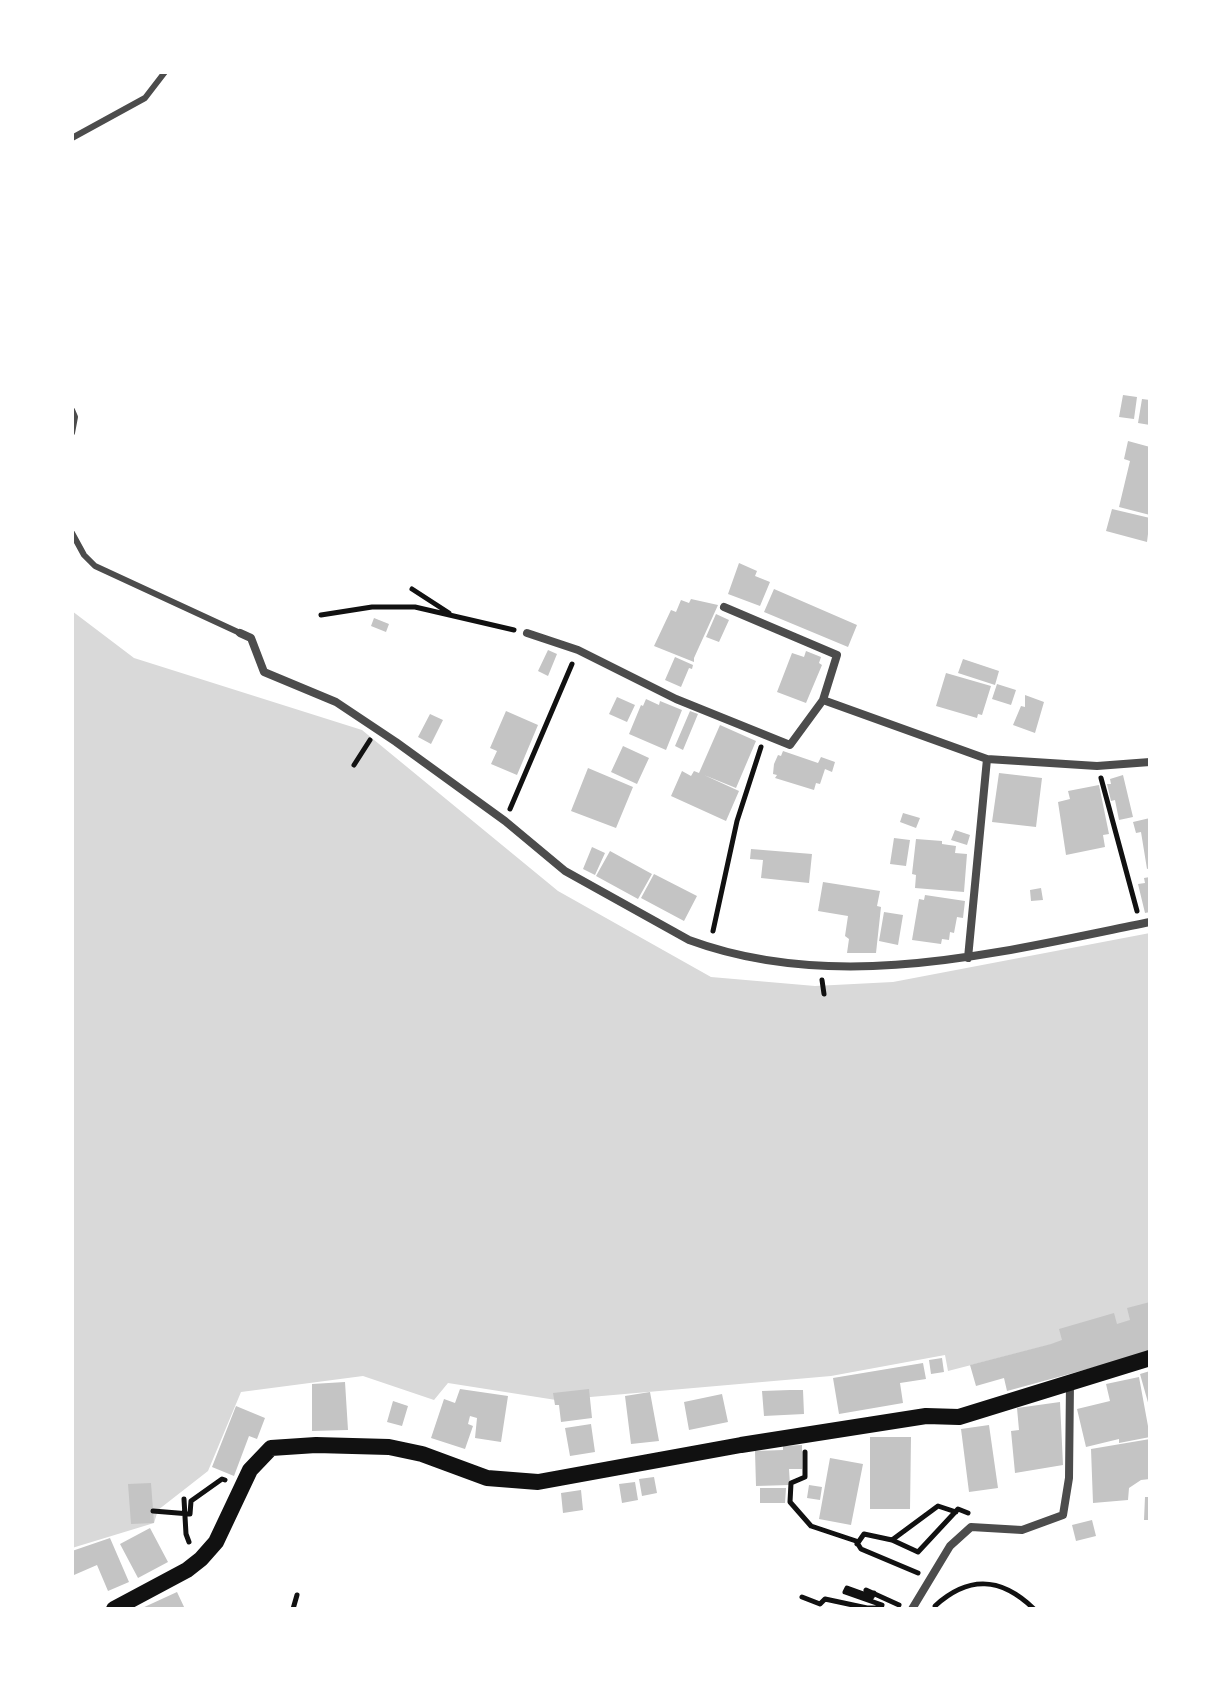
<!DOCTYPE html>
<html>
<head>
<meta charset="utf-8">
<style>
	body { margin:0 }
	#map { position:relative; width:1222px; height:1681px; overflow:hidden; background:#fff; font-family:Ubuntu,sans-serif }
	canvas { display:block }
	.frame { position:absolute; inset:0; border:74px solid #fff; pointer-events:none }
</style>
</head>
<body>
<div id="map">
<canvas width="1222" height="1681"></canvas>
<div class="frame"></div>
</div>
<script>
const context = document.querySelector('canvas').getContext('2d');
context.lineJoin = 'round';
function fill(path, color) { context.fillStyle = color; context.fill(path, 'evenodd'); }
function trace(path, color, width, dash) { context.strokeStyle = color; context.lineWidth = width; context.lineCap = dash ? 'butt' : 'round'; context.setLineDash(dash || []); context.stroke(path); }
fill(new Path2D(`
	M72,611L134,658L362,730L558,891L711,977L815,986L893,982L1150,933V1319L948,1371L945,1355L831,1376L556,1400L448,1383L434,1400L363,1376L241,1392L208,1471L158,1510L154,1523L72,1548Z`), '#d9d9d9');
fill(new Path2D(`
	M1123,395L1137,397L1134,419L1119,417Z
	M1142,399L1150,400V425L1138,423Z
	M1128,441L1150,447V515L1119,507L1130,461L1124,459Z
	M1112,509L1150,518L1147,542L1106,531Z
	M739,563L757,571L755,576L770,582L760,606L728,594Z
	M774,589L857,625L848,647L764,612Z
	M691,599L718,605L694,658V662L654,646L671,610L676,612L681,600L689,603Z
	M716,614L729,620L719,642L706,637Z
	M374,618L389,624L386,632L371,626Z
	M548,650L557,654L548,676L538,671Z
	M806,651L821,657L819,663L822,665L806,703L777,692L792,653L804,657Z
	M675,657L693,665L692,669L689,668L681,687L665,680Z
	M963,659L999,671L995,685L958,673Z
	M946,673L991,686L982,715L978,714L977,718L936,706Z
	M997,684L1016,690L1011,705L992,699Z
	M1025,695L1044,702L1035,733L1013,725L1021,706L1025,707Z
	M617,697L635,705L627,722L609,714Z
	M646,699L659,705L660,701L682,710L666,750L629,734L641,705L643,706Z
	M506,711L538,725L517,775L491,764L497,751L490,748Z
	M690,711L698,714L683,750L675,746Z
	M430,714L443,720L431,744L418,737Z
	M720,725L756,741L736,788L704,775L739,791L726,821L671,796L682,771L691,776L694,771L699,773Z
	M623,746L649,758L637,784L611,772Z
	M783,751L818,763L821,757L835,762L832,772L825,769L820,784L816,783L814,790L775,778L777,775L773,774L774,764L778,755L781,756Z
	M588,768L633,787L616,828L571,811Z
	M999,773L1042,778L1036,827L992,822Z
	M1123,775L1133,817L1119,820L1115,800L1111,801L1107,784H1111L1110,779Z
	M1099,785L1109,834L1103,835L1105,847L1066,855L1058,802L1070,799L1068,791Z
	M903,813L920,818L916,828L900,822Z
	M1150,818V868L1147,869L1141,832L1136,833L1133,822Z
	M955,830L970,835L967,845L951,840Z
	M894,838L910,840L906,866L890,864Z
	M916,839L942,841V844L956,846L955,853L967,854L964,892L915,888L916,875L912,874Z
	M592,847L605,853L595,875L583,869Z
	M751,849L812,854L809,883L761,878L763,860L750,859Z
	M610,851L652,874L638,899L596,876Z
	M654,874L697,896L684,921L641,898Z
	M1150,877V912L1145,913L1138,884L1145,883L1144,878Z
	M823,882L880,891L877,906L881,907L876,953H847L849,939L845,936L848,916L818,911Z
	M1041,888L1043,900L1031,901L1030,890Z
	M925,895L965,901L963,918L957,917L954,933L950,932L949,940L942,939L941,944L912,940L919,899L924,900Z
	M884,912L903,915L898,945L879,941Z
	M1150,1302V1352L1007,1391L1004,1378L976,1386L970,1365L1051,1344L1062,1340L1059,1329L1114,1313L1117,1324L1130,1320L1127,1308Z
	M942,1358L944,1372L931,1374L929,1360Z
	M923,1363L926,1379L900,1383L903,1403L839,1414L833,1378Z
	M1150,1371V1406H1149L1140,1374Z
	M1139,1377L1150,1437L1119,1443V1439L1086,1447L1077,1409L1110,1401L1106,1384Z
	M345,1382L348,1430L312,1431V1384Z
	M460,1389L508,1396L501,1442L475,1438L477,1418L470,1416L468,1424L473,1426L465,1449L431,1438L444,1399L455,1403Z
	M589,1389L592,1418L561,1422L559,1405H555L553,1393Z
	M790,1390H803L804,1414L764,1416L762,1391Z
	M650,1392L659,1441L631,1444L625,1396Z
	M722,1394L728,1422L689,1430L684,1402Z
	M393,1401L408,1406L402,1426L387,1422Z
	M1060,1402L1063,1465L1015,1473L1011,1431L1019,1430L1017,1408Z
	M236,1406L265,1418L257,1439L249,1436L234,1476L212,1467Z
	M591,1424L595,1452L570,1456L565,1428Z
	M989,1425L998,1488L969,1492L961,1429Z
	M870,1437H911L910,1509H870Z
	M1150,1439V1479L1141,1480L1129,1488L1128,1500L1093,1503L1091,1449Z
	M802,1445V1469H789L790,1485L756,1486L755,1451L783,1450V1446Z
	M830,1458L863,1464L851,1525L819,1519Z
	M654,1477L657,1493L642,1496L639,1479Z
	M635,1482L638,1500L622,1503L619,1484Z
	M151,1483L154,1523L131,1524L128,1484Z
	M809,1485L822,1487L820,1500L807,1498Z
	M760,1488H786L785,1503H760Z
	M581,1490L583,1510L563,1513L561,1493Z
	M1145,1497H1150V1520H1144Z
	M1092,1520L1096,1536L1076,1541L1072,1525Z
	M150,1528L168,1562L138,1578L120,1544Z
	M110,1538L129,1582L108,1591L97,1565L74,1575L72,1551Z
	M177,1592L185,1609H140Z`), '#c4c4c4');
trace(new Path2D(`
	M412,589L449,613
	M321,615L372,607H415L514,630
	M354,765L370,740
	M1101,778L1137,911
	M510,809L572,664
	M713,931L737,821L761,747
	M822,980L824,994
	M805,1452V1477L791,1483L790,1502L811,1526L856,1541L861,1549L918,1573
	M184,1499L186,1534L189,1542
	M153,1511L190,1514L191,1501L222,1479L225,1480
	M892,1540L938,1506L956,1512
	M857,1544L864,1534L892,1540L918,1552L958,1509L968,1513
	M866,1590L899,1605
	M802,1597L820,1604L825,1599L867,1608H881L882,1605L845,1592L847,1588L872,1597L874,1593
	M935,1606C969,1575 1001,1577 1034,1609
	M293,1609L297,1595`), '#111', 5);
trace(new Path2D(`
	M72,138L145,98L165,72
	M72,410L75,417L72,433
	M72,533L84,555L95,566L240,633`), '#4c4c4c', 6);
trace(new Path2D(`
	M240,633L251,638L264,672L336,702L396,742L505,821L565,871L689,940C838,995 1000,952 1150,922
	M527,633L578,650L676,699L790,745L823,700L837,655L724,607
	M823,700L987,759L1097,766L1150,762
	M968,958L987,759
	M912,1609L950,1546L971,1527L1022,1530L1063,1515L1069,1478L1070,1382`), '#4c4c4c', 8);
trace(new Path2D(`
	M114,1609L187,1570L201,1559L216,1542L250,1470L271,1448L316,1445L389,1447L422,1454L487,1478L538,1482L741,1445L926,1416L959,1417L1150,1358`), '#111', 16);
</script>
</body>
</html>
